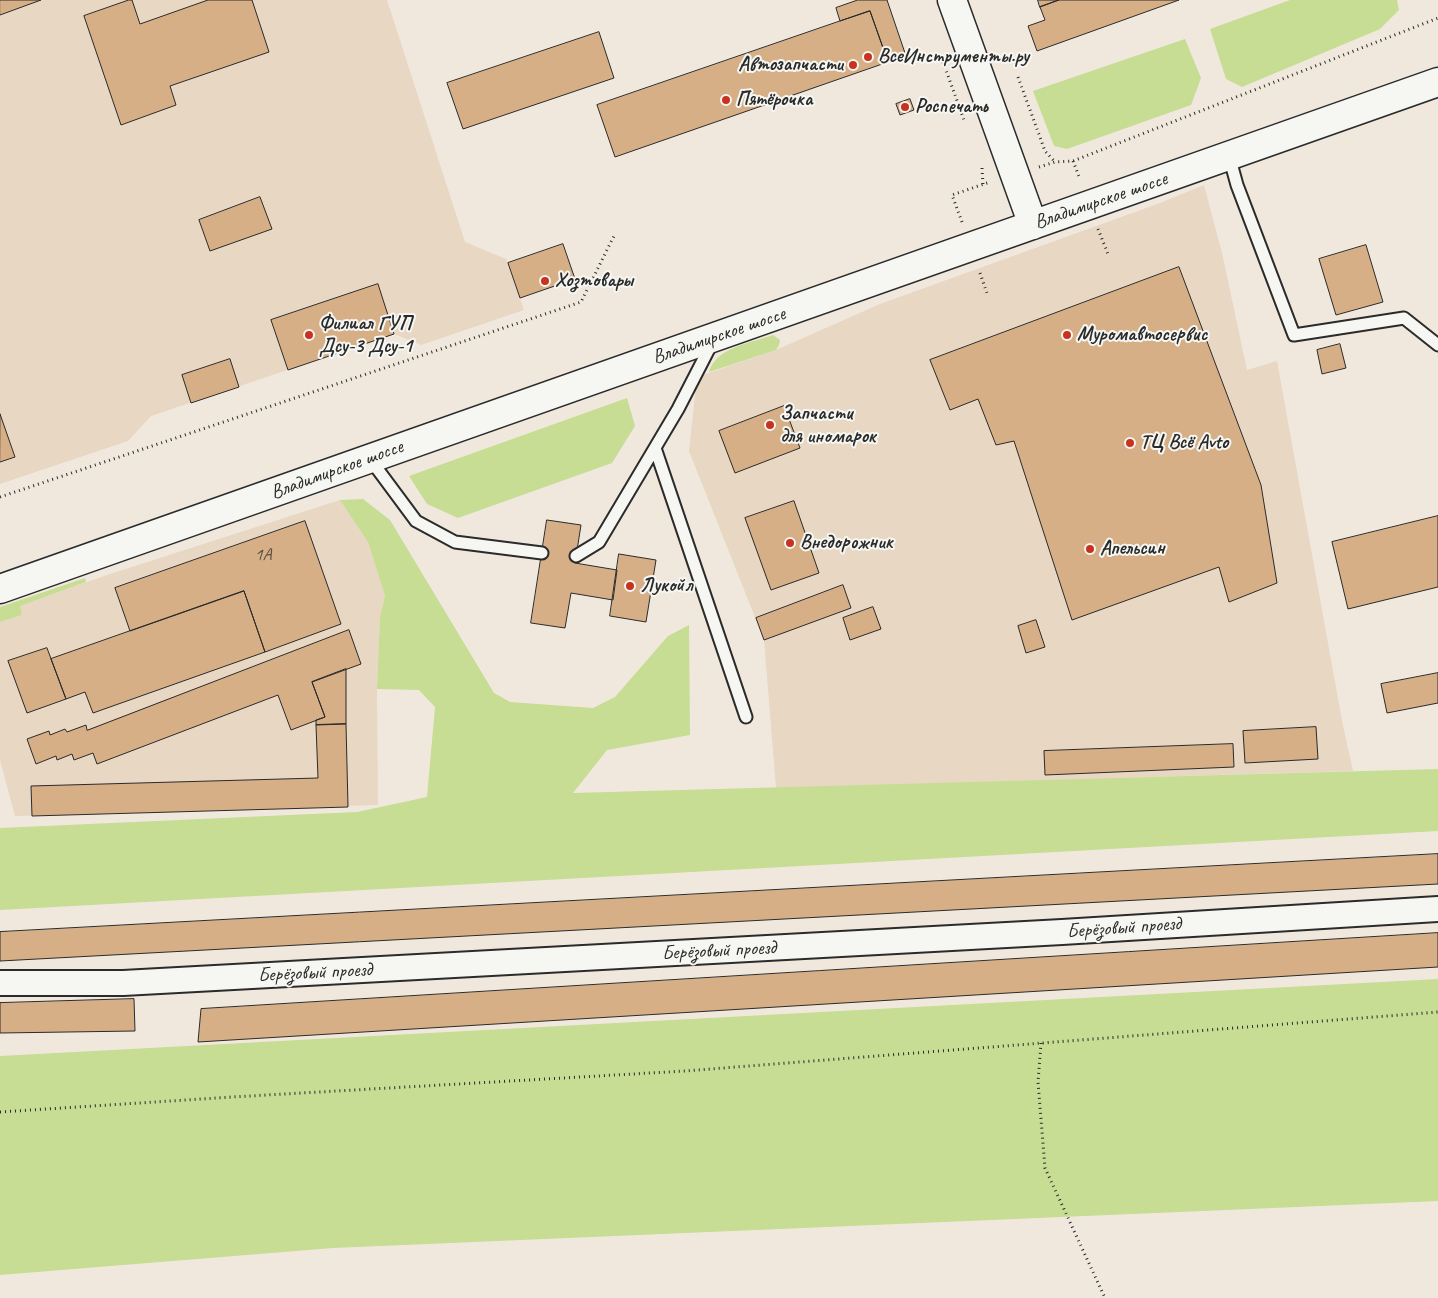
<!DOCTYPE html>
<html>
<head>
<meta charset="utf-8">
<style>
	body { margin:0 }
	canvas { display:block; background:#f0e8dd }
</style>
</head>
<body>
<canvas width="1438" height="1298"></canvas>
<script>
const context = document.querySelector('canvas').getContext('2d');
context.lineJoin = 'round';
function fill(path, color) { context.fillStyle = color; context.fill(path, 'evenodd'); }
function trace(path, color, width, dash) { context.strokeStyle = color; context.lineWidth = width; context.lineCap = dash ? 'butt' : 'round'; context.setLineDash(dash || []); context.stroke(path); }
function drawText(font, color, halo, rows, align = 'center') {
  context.font = font + ' Caveat,sans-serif'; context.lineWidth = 4; context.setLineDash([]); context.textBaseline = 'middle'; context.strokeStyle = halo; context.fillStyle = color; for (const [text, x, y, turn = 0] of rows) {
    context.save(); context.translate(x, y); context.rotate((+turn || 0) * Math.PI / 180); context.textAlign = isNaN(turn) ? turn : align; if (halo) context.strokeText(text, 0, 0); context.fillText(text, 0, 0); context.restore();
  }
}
fill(new Path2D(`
	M0,0H387L465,242L506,259L524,310L421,345L394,334L151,416L128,441L0,484Z
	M1204,185L1222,253L1247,370L1277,361L1343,726L1353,771L776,788L764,640L689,451L697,377L776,350L880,304L1160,203Z
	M340,500L368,542L385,596L380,617L377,689L378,805L15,816L0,760V622L22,615L19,606L107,575Z`), '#e8d7c3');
fill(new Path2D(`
	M1290,0H1397L1399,10L1380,29L1242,87L1226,79L1210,29Z
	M1185,39L1201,78L1191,105L1067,149L1054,146L1033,91Z
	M773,335L780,340L779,345L776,350L709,372C716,347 751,343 773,335Z
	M627,398L635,426L612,463L458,518L427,504L409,476Z
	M363,499L390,520L494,693L510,702L593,708L615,697L668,636L689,625L690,735L607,750L573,793L1438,769V831L0,910V828L357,812L427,797L435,707L419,690L377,689L380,617L385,596L368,542L340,500Z
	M85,578L86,582L20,606L22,615L0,622V607Z
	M1438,979V1201L333,1248L0,1275V1056Z`), '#c6dd93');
const building = new Path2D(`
	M0,0H41L0,15Z
	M129,0H132L140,24L208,0H252L269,52L170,86L176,105L121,125L84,16Z
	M858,0H887L906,56L888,62L870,11L840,21L836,8Z
	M1038,0H1059L1040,7Z
	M1059,0H1179L1037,51L1028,26L1045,20L1040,7Z
	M870,11L888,62L615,157L597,105Z
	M599,32L614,78L463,129L447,83Z
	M910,99L914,110L900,115L896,104Z
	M260,197L272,229L210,251L199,220Z
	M563,244L575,279L520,298L508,263Z
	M1366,245L1383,302L1336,315L1319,259Z
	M1179,267L1261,485L1277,583L1229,602L1219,567L1072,620L1014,441L996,445L978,399L950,410L930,360Z
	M378,284L394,334L288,370L271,320Z
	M1340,344L1346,368L1322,374L1317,350Z
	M230,359L239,387L191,403L182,375Z
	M784,406L800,448L735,473L719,431Z
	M0,414L15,457L0,462Z
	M794,501L819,573L771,590L745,518Z
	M1438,516V587L1348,609L1332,542Z
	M547,520L581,525L575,563L617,570L613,600L571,593L565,628L531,623Z
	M305,521L341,624L265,652L244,591L130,631L115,588Z
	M619,554L656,560L646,622L610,616Z
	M843,585L851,608L764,640L756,618Z
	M244,591L265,652L93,713L85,692L66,699L51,659Z
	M873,607L881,629L850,640L843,618Z
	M1036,620L1045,647L1026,653L1018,626Z
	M349,630L361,664L312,682L325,717L291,730L278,695L97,764L93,753L74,760L72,754L57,760L56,756L36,764L27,739L49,731L50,735L65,729L67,732L86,725L87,730Z
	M47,648L66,699L27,713L8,661Z
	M346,669V724L316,725V720L325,717L312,682Z
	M1438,673V703L1387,713L1381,684Z
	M346,724L348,807L32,816L31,786L318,778L316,725Z
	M1316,727L1318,759L1245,763L1243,731Z
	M1233,744L1234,767L1045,775L1044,751Z
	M1438,854V884L0,961V932Z
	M1438,933V967L198,1042L201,1009Z
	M134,999L135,1031L0,1033V1003Z`);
fill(building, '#d6af87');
trace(building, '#2b2b2b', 1);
const lane = new Path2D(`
	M1229,156L1237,185L1294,335L1404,318L1438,345
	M655,448L746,717
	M370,459L416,521L455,542L542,553
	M576,556L599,542L678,409L713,341`);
const street = new Path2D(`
	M0,983H123L1062,932L1438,909`);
const secondary = new Path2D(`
	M952,0L1033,225
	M0,589L1438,82`);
trace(lane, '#2b2b2b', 15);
trace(street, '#2b2b2b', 28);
trace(secondary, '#2b2b2b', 31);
trace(new Path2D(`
	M943,62L964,120
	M1018,77L1045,151L1055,162
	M1073,161L1080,179
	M1039,167L1055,162L1073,161L1438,18
	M982,168L983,185
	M962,222L952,195L990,182
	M1098,229L1108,254
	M980,273L988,296
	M0,497L581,302L614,236
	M1041,1043L1038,1082L1045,1168L1105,1298
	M0,1112L232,1097L685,1071L1438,1012`), '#2b2b2b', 3, [1, 4]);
trace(lane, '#f6f6f2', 11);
trace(street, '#f6f6f2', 24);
trace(secondary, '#f6f6f2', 28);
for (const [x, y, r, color] of [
	[868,57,5,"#c8321e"],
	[853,65,5,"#c8321e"],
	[726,100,5,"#c8321e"],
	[905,107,5,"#c8321e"],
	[545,281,5,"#c8321e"],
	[309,335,5,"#c8321e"],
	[1067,335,5,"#c8321e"],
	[770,425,5,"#c8321e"],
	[1130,443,5,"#c8321e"],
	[790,543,5,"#c8321e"],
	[1090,549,5,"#c8321e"],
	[630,586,5,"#c8321e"]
]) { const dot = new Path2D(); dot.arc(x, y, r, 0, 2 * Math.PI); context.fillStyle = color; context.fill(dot); trace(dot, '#f6f6f2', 2); }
drawText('18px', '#564c42', null, [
	["1А",263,555]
]);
drawText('bold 20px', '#2b2b2b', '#f6f6f2', [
	["ВсеИнструменты.ру",878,57],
	["Автозапчасти",843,65,"right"],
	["Пятёрочка",736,100],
	["Роспечать",915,107],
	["Хозтовары",555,281],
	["Филиал ГУП",319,324],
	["Дсу-3 Дсу-1",319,347],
	["Муромавтосервис",1077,335],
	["Запчасти",780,414],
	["для иномарок",780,437],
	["ТЦ Всё Avto",1140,443],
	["Внедорожник",800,543],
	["Апельсин",1100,549],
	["Лукойл",640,586]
], 'left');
drawText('20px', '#2b2b2b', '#f6f6f2', [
	["Владимирское шоссе",1101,201,-19],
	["Владимирское шоссе",719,336,-19],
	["Владимирское шоссе",337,470,-20],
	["Берёзовый проезд",1124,928,-4],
	["Берёзовый проезд",719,951,-3],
	["Берёзовый проезд",315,973,-3]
]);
</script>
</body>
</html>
